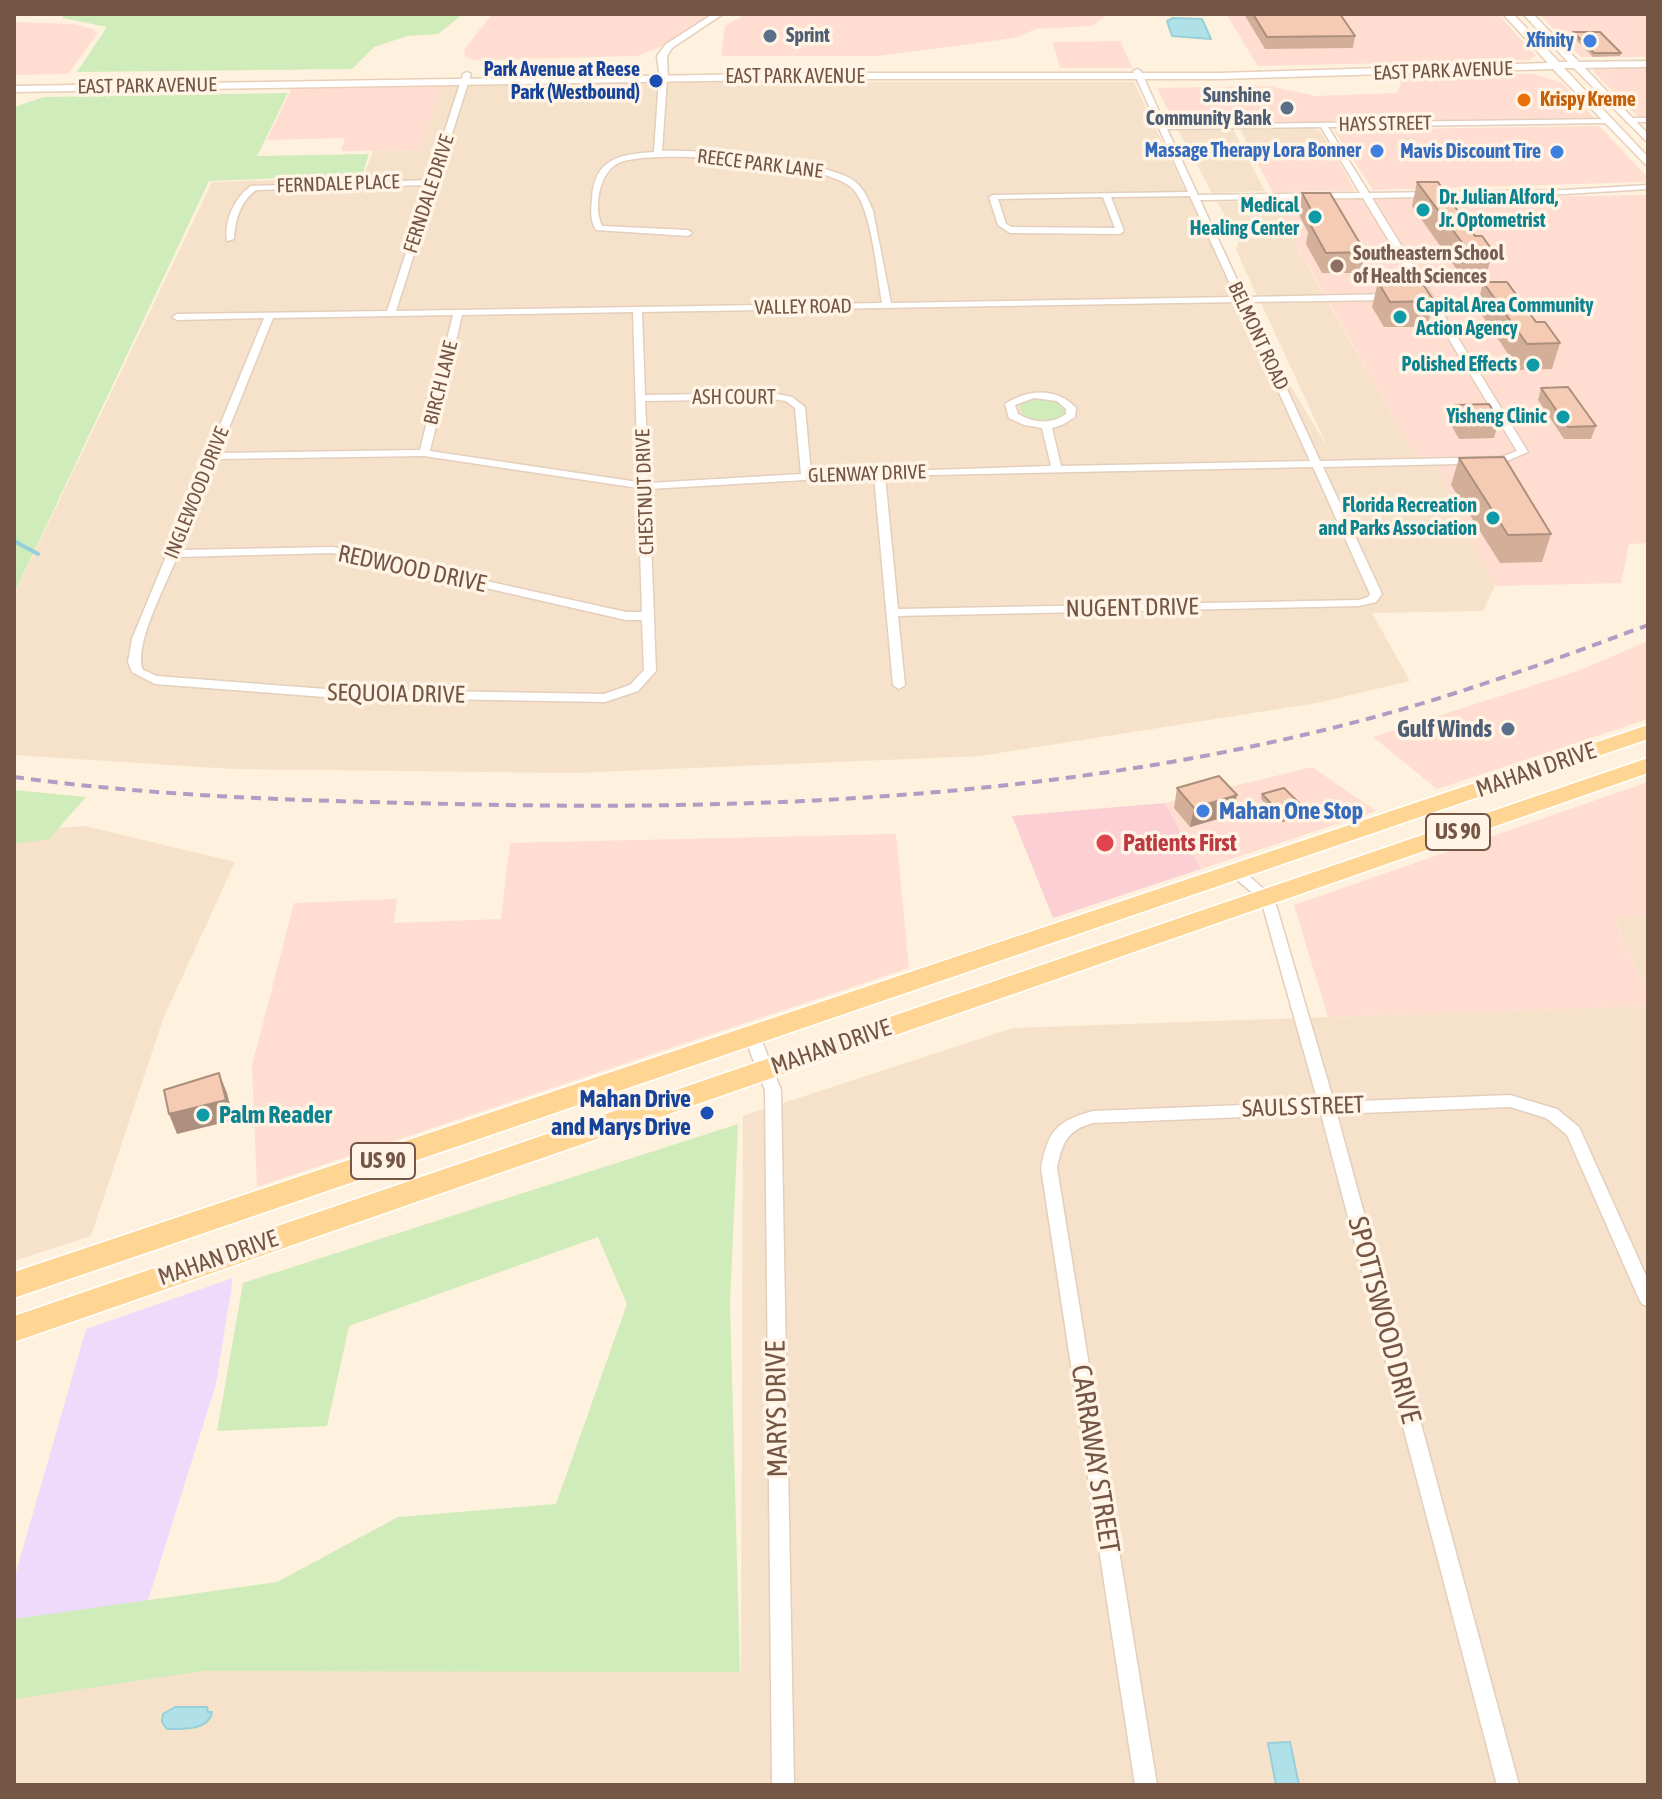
<!DOCTYPE html>
<html>
<head>
<meta charset="utf-8">
<style>
	body { margin:0 }
	#map { position:relative; width:1662px; height:1799px; overflow:hidden; background:#fef1dd; font-family:"Asap Condensed",sans-serif }
	canvas { display:block }
	.frame { position:absolute; inset:0; border:16px solid #755544; pointer-events:none }
</style>
</head>
<body>
<div id="map">
<canvas width="1662" height="1799"></canvas>
<div class="frame"></div>
</div>
<script>
const context = document.querySelector('canvas').getContext('2d');
context.lineJoin = 'round';
function fill(path, color) { context.fillStyle = color; context.fill(path, 'evenodd'); }
function trace(path, color, width, dash) { context.strokeStyle = color; context.lineWidth = width; context.lineCap = dash ? 'butt' : 'round'; context.setLineDash(dash || []); context.stroke(path); }
function drawText(font, color, halo, rows, align = 'center') {
  context.font = font + ' "Asap Condensed",sans-serif'; context.lineWidth = 7; context.setLineDash([]); context.textBaseline = 'middle'; context.strokeStyle = halo; context.fillStyle = color; for (const [text, x, y, turn = 0] of rows) {
    context.save(); context.translate(x, y); context.rotate((+turn || 0) * Math.PI / 180); context.textAlign = isNaN(turn) ? turn : align; if (halo) context.strokeText(text, 0, 0); context.fillText(text, 0, 0); context.restore();
  }
}
fill(new Path2D(`
	M675,82H1134L1234,292L1328,448L1261,303L1328,302L1416,457L1431,456L1495,586L1483,611L1372,613L1410,681L1317,703L980,756L573,773L232,769L14,755V595L212,182L363,177L373,151L421,150L442,85Z
	M1247,128H1312L1320,131L1333,151L1251,152L1241,131Z
	M1232,129L1234,131L1265,191L1212,193L1178,130Z
	M1272,201L1324,295L1257,296L1236,250L1239,240L1217,202Z
	M85,826L235,862L163,1019L91,1236L14,1261V831Z
	M1648,916V993L1614,917Z
	M1648,1006V1785H14V1698L204,1670L741,1671L743,1116L1013,1028Z`), '#f6e2cb');
fill(new Path2D(`
	M492,14H712L663,46L637,56L473,60L465,56L464,50Z
	M746,14H1107L1092,26L1036,29L1014,38L879,56H721L725,26Z
	M1226,14H1498L1536,56L1528,60L1258,66Z
	M1539,14H1648V57H1581Z
	M14,22L74,24L93,29L97,34L68,74L14,75Z
	M1120,41L1133,68H1060L1053,42Z
	M1598,68H1648V118L1637,116L1593,71Z
	M1534,74L1562,83L1594,118L1175,124L1157,88L1268,86L1316,96L1397,93L1401,83L1396,76Z
	M442,85L421,150L341,151L345,138L267,140L292,88Z
	M1599,126L1647,177L1644,182L1373,190L1334,130Z
	M1333,151L1355,191L1273,192L1251,152Z
	M1648,195V543L1629,544L1621,583L1495,586L1431,456L1416,457L1272,201Z
	M1648,641V719L1437,789L1373,737L1578,671Z
	M1312,767L1376,811L1201,869L1165,803Z
	M1648,782V916L1614,918L1648,993V1006L1328,1017L1294,905Z
	M896,834L909,968L257,1187L252,1066L294,903L397,899L394,923L501,919L510,843Z`), '#ffddd0');
fill(new Path2D(`
	M233,1278L216,1384L135,1642L14,1644V1579L86,1329Z`), '#eedafa');
fill(new Path2D(`
	M1165,803L1201,869L1053,918L1012,816Z`), '#fccfd5');
fill(new Path2D(`
	M63,14H463L438,34L407,36L374,47L352,69L77,72L107,27L63,18Z
	M288,93L257,156L369,154L362,175L209,181L14,594V107L44,97Z
	M1036,398L1060,402L1068,413L1054,422L1024,417L1019,405Z
	M14,790L86,797L49,839L14,844Z
	M738,1124L730,1303L740,1672L204,1671L14,1699V1619L277,1582L398,1517L556,1504L627,1304L598,1237L349,1326L327,1426L217,1431L243,1283Z`), '#d0ecbb');
const water = new Path2D(`
	M1173,18L1202,19L1211,39L1172,36L1167,21Z
	M175,1707H207L208,1712H212C209,1730 184,1729 167,1729L162,1722L163,1714Z
	M1290,1742L1299,1785H1276L1268,1743Z`);
fill(water, '#b1e1e8');
trace(water, '#96d1da', 2);
trace(new Path2D(`
	M14,541L38,554`), '#96d1da', 4);
const minor = new Path2D(`
	M1137,69L1141,71L1165,125L1608,119L1612,121L1608,123L1328,127L1369,193L1565,190L1648,185V189L1565,194L1372,198L1528,452L1502,463L1323,467L1382,594L1376,602L1359,606L898,616L905,685L899,689L893,685L874,476L649,489L656,671L638,691L605,702L325,697L155,684L132,672L128,662L132,639L264,318L177,320L172,317L177,314L387,311L428,185L256,190C240,202 235,220 234,239L227,241C224,221 234,198 251,186L429,180L463,74L467,72L471,74L396,311L882,303C877,275 872,211 854,190C830,161 657,149 621,162C599,170 593,207 602,226L688,230L692,233L688,236L596,230C590,220 591,211 592,199C594,159 619,154 654,152L659,78L663,76L667,78L662,151C698,149 826,161 853,180C864,188 868,199 873,211L891,303L1236,297L1190,196L1111,197L1124,231L1120,234L1010,233L998,225L989,197L993,195L1188,192L1133,71ZM1321,127L1360,193L1198,195L1167,129ZM1103,197L1115,228L1012,227L1006,224L998,199ZM1363,198L1517,451L1501,457L1320,461L1247,302L1392,300L1397,297L1392,294L1245,297L1200,200ZM1238,302L1310,461L1061,466L1052,428L1062,425L1075,417L1076,408C1057,387 1027,389 1005,404L1009,418L1024,425L1042,428L1051,466L811,474L805,407L792,397L772,393L645,395L642,312ZM633,312L638,482L430,451L462,315ZM453,315L420,450L219,453L273,318ZM1034,398L1057,401L1066,409V414C1050,425 1034,423 1018,414L1015,405ZM772,399L786,401L795,408L801,474L649,483L645,401ZM424,456L638,488L642,612H626L333,547L180,550L216,459ZM1313,467L1370,594L1368,597L1359,600L898,609L885,476ZM333,553L626,620H642L644,670L630,685L604,694L325,689L157,676L143,670C133,645 167,583 177,557Z
	M1629,118H1648V122H1626V118Z
	M1235,866L1240,868L1274,898L1334,1102L1510,1095L1557,1109L1579,1127L1648,1280V1306L1642,1304L1639,1299L1567,1135L1546,1118L1510,1107L1337,1114L1519,1785H1497L1321,1114L1093,1123C1067,1130 1062,1143 1057,1168L1157,1785H1135L1041,1168C1048,1131 1056,1121 1093,1111L1318,1102L1261,900L1230,874L1228,871L1230,868Z
	M752,1030L757,1032L760,1036L781,1090L794,1785H772L765,1090L744,1036L747,1032Z`);
const tertiary = new Path2D(`
	M713,14H723L672,48L667,56L668,78L660,80L657,56L666,44Z
	M1648,61V67L1576,68L1571,65L1576,62Z`);
const secondary = new Path2D(`
	M1503,14H1513L1559,62H1568L1523,14H1533L1648,134V143L1574,68H1564L1648,157V167L1553,69L1219,79H829L14,92V86L829,73H1219L1548,63Z`);
const primary = new Path2D(`
	M1648,725V739L14,1298V1272Z
	M1648,758V773L14,1342V1316Z`);
trace(minor, '#e4cebc', 3);
trace(tertiary, '#e4cebc', 3);
trace(secondary, '#e9cfb8', 3);
trace(primary, '#fff', 3);
fill(minor, '#fff');
fill(tertiary, '#fff');
fill(secondary, '#fff');
fill(primary, '#ffd593');
trace(new Path2D(`
	M14,777C160,797 307,801 454,804C753,811 1057,799 1348,724C1450,698 1549,662 1648,625`), '#b29cc6', 4, [10, 7]);
fill(new Path2D(`
	M1244,14H1340L1355,36L1353,48L1265,49Z
	M1573,32L1621,53L1620,56L1593,57L1572,36Z
	M1417,182L1493,251L1486,276L1462,277L1412,206Z
	M1302,193L1365,252L1361,273H1322L1306,244L1308,232L1298,213Z
	M1378,282L1434,301L1427,327H1384L1372,307Z
	M1483,282L1536,322L1560,343L1552,369L1519,370L1477,308Z
	M1541,388L1596,426L1591,439H1564L1538,400Z
	M1455,405L1499,420L1494,438L1459,439L1450,423Z
	M1459,458L1551,534L1542,562L1500,563L1451,485Z
	M1177,788L1232,815L1190,827L1174,808Z
	M1262,794L1305,815L1282,822L1261,799Z`), '#d3af9a');
fill(new Path2D(`
	M1237,795L1232,815L1190,827L1194,808Z
	M1306,810L1305,815L1282,822L1284,817Z
	M219,1073L227,1093L234,1120L177,1134L169,1114Z`), '#ac8f7d');
const building = new Path2D(`
	M1253,14H1340L1355,36L1267,37Z
	M1573,32H1600L1621,53H1594Z
	M1417,182H1438L1475,236H1482L1493,251L1469,252Z
	M1302,193H1330L1365,252L1326,253L1310,224H1319Z
	M1421,281L1434,301L1390,302L1378,282Z
	M1483,282H1507L1536,322H1545L1560,343L1527,344Z
	M1568,387L1596,426L1568,427L1541,388Z
	M1489,404L1499,420L1464,421L1455,405Z
	M1504,457L1551,534L1508,535L1459,458Z
	M1219,776L1237,795L1194,808L1177,788Z
	M1284,788L1306,810L1284,817L1262,794Z
	M219,1073L226,1100L169,1114L164,1090Z`);
fill(building, '#f5ccb3');
trace(building, '#ac8f7d', 2);
for (const [x, y, r, color] of [
	[770,36,8,"#5c6f8a"],
	[1590,41,8,"#3f7fe0"],
	[656,81,8,"#1a4fb4"],
	[1524,100,8,"#e8710a"],
	[1287,108,8,"#5c6f8a"],
	[1377,151,8,"#3f7fe0"],
	[1557,152,8,"#3f7fe0"],
	[1423,210,8,"#0f9aa8"],
	[1315,217,8,"#0f9aa8"],
	[1337,266,8,"#8d6e63"],
	[1400,317,8,"#0f9aa8"],
	[1533,365,8,"#0f9aa8"],
	[1563,417,8,"#0f9aa8"],
	[1493,518,8,"#0f9aa8"],
	[1508,729,8,"#5c6f8a"],
	[1203,811,8,"#3f7fe0"],
	[1105,843,10,"#e0444e"],
	[707,1113,8,"#1a4fb4"],
	[203,1115,8,"#0f9aa8"]
]) { const dot = new Path2D(); dot.arc(x, y, r, 0, 2 * Math.PI); context.fillStyle = color; context.fill(dot); trace(dot, '#fff4e5', 3); }
drawText('bold 20px', '#4e5e75', '#fff4e5', [
	["Sprint",786,36],
	["Sunshine",1271,96,"right"],
	["Community Bank",1271,119,"right"]
], 'left');
drawText('bold 20px', '#366cbe', '#fff4e5', [
	["Xfinity",1574,41],
	["Massage Therapy Lora Bonner",1361,151],
	["Mavis Discount Tire",1541,152]
], 'right');
drawText('bold 20px', '#164399', '#fff4e5', [
	["Park Avenue at Reese",640,70],
	["Park (Westbound)",640,93]
], 'right');
drawText('20px', '#755544', '#fff4e5', [
	["EAST PARK AVENUE",1443,71,-2],
	["EAST PARK AVENUE",795,77],
	["EAST PARK AVENUE",147,86,-1],
	["HAYS STREET",1385,124,-1],
	["REECE PARK LANE",760,164,7],
	["FERNDALE PLACE",338,184,-2],
	["FERNDALE DRIVE",429,194,-72],
	["VALLEY ROAD",803,307,-1],
	["BELMONT ROAD",1258,336,65],
	["BIRCH LANE",441,383,-76],
	["ASH COURT",734,398],
	["GLENWAY DRIVE",867,474,-2],
	["CHESTNUT DRIVE",645,492,-92],
	["INGLEWOOD DRIVE",197,493,-68]
]);
drawText('bold 20px', '#c56008', '#fff4e5', [
	["Krispy Kreme",1540,100]
], 'left');
drawText('bold 20px', '#0d838f', '#fff4e5', [
	["Dr. Julian Alford,",1439,198,"left"],
	["Jr. Optometrist",1439,221,"left"],
	["Medical",1299,206],
	["Healing Center",1299,229],
	["Capital Area Community",1416,306,"left"],
	["Action Agency",1416,329,"left"],
	["Polished Effects",1517,365],
	["Yisheng Clinic",1547,417],
	["Florida Recreation",1477,506],
	["and Parks Association",1477,529]
], 'right');
drawText('bold 20px', '#785e54', '#fff4e5', [
	["Southeastern School",1353,254],
	["of Health Sciences",1353,277]
], 'left');
for (const [x, y, w] of [
	[1458,832,64],
	[383,1161,64]
]) { const box = new Path2D(); box.roundRect(x - w / 2, y - 18, w, 36, 6); context.fillStyle = '#fff4e5'; context.fill(box); trace(box, '#755544', 2); }
drawText('bold 22px', '#755544', null, [
	["US 90",1458,832],
	["US 90",383,1161]
]);
drawText('24px', '#755544', '#fff4e5', [
	["REDWOOD DRIVE",412,569,12],
	["NUGENT DRIVE",1132,608,-1],
	["SEQUOIA DRIVE",396,694,1],
	["MAHAN DRIVE",1536,770,-19],
	["MAHAN DRIVE",831,1047,-19],
	["SAULS STREET",1303,1107,-2],
	["MAHAN DRIVE",218,1258,-19]
]);
drawText('bold 24px', '#4e5e75', '#fff4e5', [
	["Gulf Winds",1492,729]
], 'right');
drawText('bold 24px', '#366cbe', '#fff4e5', [
	["Mahan One Stop",1219,811]
], 'left');
drawText('bold 24px', '#be3a42', '#fff4e5', [
	["Patients First",1123,843]
], 'left');
drawText('bold 24px', '#164399', '#fff4e5', [
	["Mahan Drive",691,1099],
	["and Marys Drive",691,1127]
], 'right');
drawText('bold 24px', '#0d838f', '#fff4e5', [
	["Palm Reader",219,1115]
], 'left');
drawText('28px', '#755544', '#fff4e5', [
	["SPOTTSWOOD DRIVE",1384,1320,75],
	["MARYS DRIVE",777,1409,-91],
	["CARRAWAY STREET",1095,1459,81]
]);
</script>
</body>
</html>
